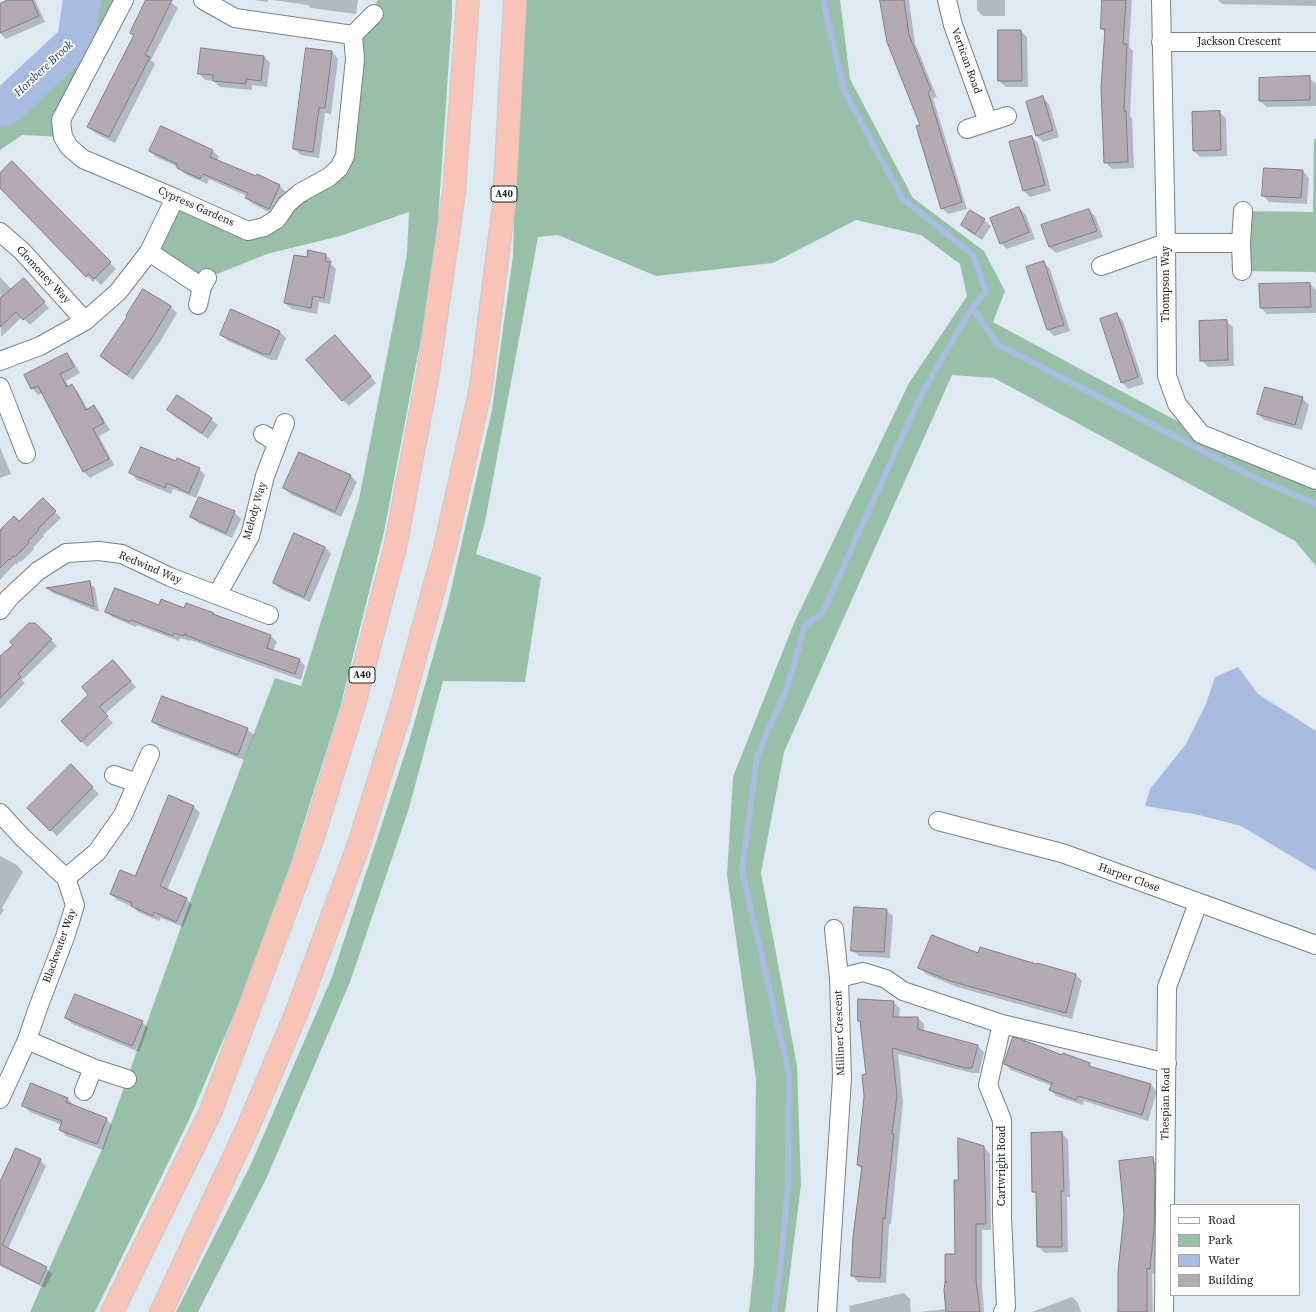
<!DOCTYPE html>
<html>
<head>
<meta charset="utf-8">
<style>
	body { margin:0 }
	#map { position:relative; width:1316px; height:1312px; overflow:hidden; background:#dfe9f2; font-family:"Source Serif 4",serif }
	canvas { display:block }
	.legend { position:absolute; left:1170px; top:1204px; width:130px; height:92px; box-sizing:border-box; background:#fff; border:1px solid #a3a5a6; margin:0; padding:5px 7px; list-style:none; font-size:12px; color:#1a1e21 }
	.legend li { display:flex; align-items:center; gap:8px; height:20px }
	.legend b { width:20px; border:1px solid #a3a5a6 }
</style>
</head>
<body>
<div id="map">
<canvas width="1316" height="1312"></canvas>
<ul class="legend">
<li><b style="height:5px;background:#fff"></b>Road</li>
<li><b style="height:11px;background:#98bfa8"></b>Park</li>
<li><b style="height:11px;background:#a9bbe0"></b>Water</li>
<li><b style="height:11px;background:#b3aab2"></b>Building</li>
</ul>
</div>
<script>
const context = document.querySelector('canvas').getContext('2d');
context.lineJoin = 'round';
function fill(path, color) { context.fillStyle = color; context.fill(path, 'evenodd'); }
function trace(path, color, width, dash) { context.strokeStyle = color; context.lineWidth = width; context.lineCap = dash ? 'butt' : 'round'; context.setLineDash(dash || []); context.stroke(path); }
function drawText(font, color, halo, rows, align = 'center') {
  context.font = font + ' "Source Serif 4",serif'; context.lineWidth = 3.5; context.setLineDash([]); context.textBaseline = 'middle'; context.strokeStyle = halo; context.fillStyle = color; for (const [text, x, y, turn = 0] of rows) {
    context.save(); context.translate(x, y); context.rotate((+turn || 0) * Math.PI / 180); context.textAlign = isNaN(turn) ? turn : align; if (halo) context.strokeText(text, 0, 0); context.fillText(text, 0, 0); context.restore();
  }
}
fill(new Path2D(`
	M69,0H124L63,137L22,135L0,150V88L60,35Z
	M377,0H452V15L435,265L384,532L340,708L269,933L189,1120L95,1312H30L102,1149L196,885L275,678L301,686L359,499L407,254L409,212L340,236L267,254L207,278L149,252L175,198L248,231L339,168L353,35L374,14Z
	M523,0H840L850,79L913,198L984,251L1005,291L993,322L1201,434L1316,480V566L1295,541L994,378L952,375L784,752L761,873L797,1066L801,1185L785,1312H749L754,1265L756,1079L727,875L733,777L794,623L909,383L967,296L960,264L921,235L856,220L773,263L656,276L558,235L538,237L485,522L476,554L541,577L525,682L443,681L409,808L350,982L267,1177L198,1312H176L251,1164L332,977L410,738L447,607L492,410L513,256L517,116Z
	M1314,139H1316V274L1315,272L1242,271L1243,211L1313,212Z`), '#98bfa8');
fill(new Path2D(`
	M1238,667L1258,694L1316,731V871L1241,826L1199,815L1145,806L1150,789L1186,744L1206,704L1215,677Z`), '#a9bbe0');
fill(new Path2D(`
	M11,0H35L45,22L6,39L0,33V5Z
	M147,0H168L178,8L151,60L155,64L115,143L95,133L89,127L135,36L131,32Z
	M254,0H268V2Z
	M272,0H358L356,14L311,8L308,5Z
	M881,0H909L915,43L937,97L933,98L967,209L948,214L942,208L922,125Z
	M977,0H1005V16H983L977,10Z
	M1103,0H1132L1129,47L1133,51L1130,116L1132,118L1134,168L1112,169L1105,162V32L1102,29Z
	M1218,0H1316V6L1222,4Z
	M999,31H1021L1027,37L1028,87H1006L999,81Z
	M201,49L264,56L270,63L267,87L252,85V90L220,87L214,81L205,80L199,73Z
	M307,49L332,52L338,59L331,114L325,113L319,158L301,155L294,149Z
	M1309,78L1316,84V106L1267,107L1260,101Z
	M1043,98L1049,104L1059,137L1043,142L1036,135Z
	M1219,112L1226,118L1227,156L1200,157L1194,151L1193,113Z
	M161,128L213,151L219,157L217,161L256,177L257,175L280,186L286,192L275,215L253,204L247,198V196L209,179L207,184L185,174L178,167L156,157L150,151Z
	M1032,137L1038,143L1051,191L1030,197L1024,191Z
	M12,162L116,269L101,285L95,279L93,282L0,187V174Z
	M1303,171L1309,178L1307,204L1269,202L1263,195Z
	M1019,208L1026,215L1035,239L1007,249L1001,243Z
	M1089,210L1095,216L1103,237L1056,253L1049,247Z
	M984,220L991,226L982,240L968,231L962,225Z
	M326,255L332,261L331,264L336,269L330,304L319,302L317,314L292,309L285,303L308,259Z
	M1043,262L1050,269L1070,331L1054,336L1048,330L1028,267Z
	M0,277L12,290L29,285L49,308L30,325L22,317L1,337Z
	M1310,284L1316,290V313L1267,314L1261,308Z
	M143,290L171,307L177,313L160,342L133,380L107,362L101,356L128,317Z
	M232,310L280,332L286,338L277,360H271L228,341L221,334Z
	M1117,315L1123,321L1144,384L1128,389L1122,382Z
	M1226,321L1233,327L1234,366L1208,367L1201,360Z
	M341,342L376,383L349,406L343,400Z
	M67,354L73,361L80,373L66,381L69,387L72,385L78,392L88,410L94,406L100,413L110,430L99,436L114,465L90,478L84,472L42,393L38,395L32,388Z
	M1302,398L1309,405L1302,430L1264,420L1258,414Z
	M168,410L211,419L218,425L208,439L174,416Z
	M0,447L11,474L0,478Z
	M199,469L205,475L196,498L173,489L171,494L137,480L131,473Z
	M351,476L357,482L341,517L290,494L284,488Z
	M43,500L61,518L43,535L44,536L33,548L34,549L21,562L20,561L16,565L15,564L0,580V531L19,523Z
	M234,512L241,519L232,538L198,523L191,517Z
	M325,547L331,554L310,602L280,589L274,583Z
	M89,582L95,588L99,612L53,593L48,588Z
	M159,606L184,609L215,616L271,636L277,642L273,651L300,660L305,666L301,680L216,650L191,640L190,641L180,638L179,641L137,625L136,627L112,617L106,611Z
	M35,624L57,646L22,680L25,683L0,709V659Z
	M119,668L136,687L105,714L113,723L87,747L81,741Z
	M153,722L247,729L254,735L244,760L160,728Z
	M71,766L99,794L57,836L28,808Z
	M194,807L200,813L167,890L186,898L192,905L183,927L161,918L159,921L138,912L133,907L117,900L111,894L135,877Z
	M0,856L17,865L23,872L2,908L4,910L0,916Z
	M886,910L893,916L890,958L859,956L852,950Z
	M979,955L1076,975L1082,981L1072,1019L957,987L926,974L920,968Z
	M893,1002L900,1008L899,1018H918L924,1024V1031L978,1046L984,1052L979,1073H972L898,1054L903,1102L891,1224H889L886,1283L858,1282L852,1275L862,1170L858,1165L868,1075L861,1023L859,1021Z
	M66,1018L142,1022L148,1028L139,1052L72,1024Z
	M1014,1039L1089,1064L1093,1068L1151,1085L1157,1091L1148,1121L1084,1101L1083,1105L1056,1096L1050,1089L1052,1086L1011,1070L1005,1064Z
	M68,1099L74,1105L73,1106L106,1119L112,1125L103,1150L66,1136L60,1129L62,1125L30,1112L24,1106Z
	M1062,1133L1068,1140L1070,1197H1067L1068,1252L1045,1253L1038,1246L1037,1195L1033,1191Z
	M984,1147L990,1154L991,1230H982V1287L984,1312H918L947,1309L956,1255L959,1181Z
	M1152,1159L1159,1165L1156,1274H1152L1153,1312H1119Z
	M40,1160L46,1166L8,1249L46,1268L52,1274L45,1288L0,1266V1188Z
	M904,1293L910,1299L911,1312H850L849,1306Z
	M1072,1297L1078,1303L1081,1312H1032Z`), '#0003');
trace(new Path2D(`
	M972,307L997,344L1257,479L1316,504
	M774,1312L780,1274L788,1184L789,1074L742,871L757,756L787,688L805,625L822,614L921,395L972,307L986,292L973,255L902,198L844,90L823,0`), '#a9bbe0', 6);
trace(new Path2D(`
	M0,108L6,106L76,41L82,0`), '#a9bbe0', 38);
const building = new Path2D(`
	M8,0H32L39,16L0,33V4Z
	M146,0H172L145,55L150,57L109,137L87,127L134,35L130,33Z
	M880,0H904L909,35L931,90L928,92L962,202L941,209L916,126L920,125L887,42Z
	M1102,0H1126L1123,44H1127L1124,111H1126L1128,162L1104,163L1101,88L1105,29H1101Z
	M998,30H1021L1022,81H998Z
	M201,48L264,56L261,81L246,79V84L213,81V75L198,74Z
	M306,48L332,51L325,108H319L313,152L293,149Z
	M1310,76V100L1259,101V78Z
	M1043,96L1053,130L1036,136L1026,102Z
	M1220,111L1221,150L1193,151L1192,112Z
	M161,126L213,150L210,157L256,176L257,174L280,185L269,209L245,198L248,193L203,174L200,179L177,168V164L149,151Z
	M1032,136L1045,185L1023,191L1009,142Z
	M12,161L111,262L94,279L89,274L86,277L0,188V173Z
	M1264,168L1303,170L1301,198L1262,196Z
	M1019,207L1029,232L1000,244L990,218Z
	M1089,209L1097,231L1049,247L1041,225Z
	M970,210L985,219L975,234L961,225Z
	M308,250L326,254L325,261L330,262L324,298L313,296L311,308L284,303L294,255L307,257Z
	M1044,261L1064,325L1047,330L1026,267Z
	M24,278L45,302L23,320L16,312L0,327V299Z
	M1310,283L1311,307L1260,308L1259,284Z
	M143,289L171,306L153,336L127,375L100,356L127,317L126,316Z
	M231,309L280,331L270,354H263L220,335Z
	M1117,313L1138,377L1121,383L1100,319Z
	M1227,320L1228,360L1200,361L1199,321Z
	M335,335L371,376L342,401L306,360Z
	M67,353L74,367L60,374L67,387L72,384L86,410L94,405L104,423L93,429L109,459L83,472L38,386L31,389L24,375Z
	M1265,387L1303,397L1295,425L1257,414Z
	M177,395L212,418L202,433L167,410Z
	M141,447L176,461L177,458L200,468L189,493L167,483L165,488L129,473Z
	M299,452L351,475L335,512L283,488Z
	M199,497L235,511L226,533L190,517Z
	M43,498L56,511L38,529L39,530L28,541L29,543L15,557L13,556L10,560L9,559L0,568V530L14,516L19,521Z
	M294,533L325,547L304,597L273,583Z
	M90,581L94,607L46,588L77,583Z
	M115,588L159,605L161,599L184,608L186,603L214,613L213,614L271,635L267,648L300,659L295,674L209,644L185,635L186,633L183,636L174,633L173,636L131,620L130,622L105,612Z
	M29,623H35L52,639L18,674L21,677L0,698V656L13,645L10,642Z
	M113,660L131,681L99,707L108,716L81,742L61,721L88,695L82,687Z
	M162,696L248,728L238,755L152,722Z
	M71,764L93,787L50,831L27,808Z
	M169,795L194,806L160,886L187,898L176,922L154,912L153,916L131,906L132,903L110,894L120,870L135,876Z
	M854,907L887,909L884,952L851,951Z
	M932,935L978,953L980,947L1036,964L1037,963L1076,974L1066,1013L950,981L918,968Z
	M75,994L143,1021L132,1046L65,1018Z
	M858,999L894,1001L893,1017H918V1029L978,1045L972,1068H965L892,1048L897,1096L892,1134H894L889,1179L885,1219L883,1218L880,1278L851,1276L853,1237L862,1166L857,1165L864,1096L862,1075L866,1074L860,1021H858Z
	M1013,1037L1023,1040L1062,1055L1063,1053L1090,1063L1089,1066L1151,1084L1142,1115L1078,1096L1076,1100L1049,1090L1052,1083L1004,1064Z
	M31,1083L68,1098L66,1102L107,1118L97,1144L59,1130L62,1121L22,1106Z
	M1062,1132L1064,1191H1061L1062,1247H1037L1036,1192H1032L1031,1133Z
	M958,1138L984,1146L986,1224H976V1280L980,1312H946L944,1290L945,1282H947H945V1254H955L954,1180H958Z
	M16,1148L41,1159L2,1245L47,1267L39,1284L0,1264V1182Z
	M1153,1157L1155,1176L1154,1229L1150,1269L1147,1268V1312H1118V1272L1124,1214L1119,1161Z`);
fill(building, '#b3aab2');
trace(building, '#857c84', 1);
const minor = new Path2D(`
	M124,0L61,120L63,137L69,147L83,159L175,198L248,231L264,227L277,219L287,204L300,193L329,177L339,168L345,156L355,59L353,35L235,18L203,0
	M947,0L953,25L988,122
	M1161,0L1166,243L1167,376L1177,404L1201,434L1316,480
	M353,35L374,14
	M1161,42H1316
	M967,129L1007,116
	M0,232L22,251L85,321
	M149,252L202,287
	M1101,266L1166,243H1241
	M1242,271L1241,243L1243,211
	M198,305L202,287L207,278
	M0,361L40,346L85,321L118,292L149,252L175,198
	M0,387L26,454
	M263,434L277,443
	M217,595L250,536L265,476L285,423
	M0,610L9,598L38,571L66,553L99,551L122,554L170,577L269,615
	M114,775L137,783
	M0,813L23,838L66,878L75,905L65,937L39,1005L27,1040L0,1099
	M938,821L1062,853L1316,945
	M66,878L97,852L123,815L150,754
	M834,929L839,978
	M1002,1024L988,1085L1002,1120V1216L1006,1307L1003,1312
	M27,1040L93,1068L127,1079
	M84,1091L93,1068
	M827,1312L842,1078L839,978L863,972L886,979L903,991L1002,1024L1167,1063
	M1164,1312L1167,987L1198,903`);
const trunk = new Path2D(`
	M112,1312L210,1113L312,840L354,705L395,548L428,373L454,192L468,0
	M161,1312L248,1127L296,1014L358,847L400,712L445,548L481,387L484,362L504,204L515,0`);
trace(minor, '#798189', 20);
trace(trunk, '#c8c9ca', 24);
trace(minor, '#fff', 18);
trace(trunk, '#f8c4b7', 22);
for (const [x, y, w] of [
	[504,194,26],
	[362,675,26]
]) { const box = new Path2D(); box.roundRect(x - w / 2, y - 8, w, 16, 3); context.fillStyle = '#fff'; context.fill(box); trace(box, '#1a1e21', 1); }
drawText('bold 10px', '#1a1e21', null, [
	["A40",504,194],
	["A40",362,675]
]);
drawText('11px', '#1a1e21', '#fff', [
	["Jackson Crescent",1239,42],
	["Vertican Road",966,61,70],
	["Cypress Gardens",196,207,24],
	["Clomoney Way",43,275,47],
	["Thompson Way",1166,284,-90],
	["Melody Way",255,511,-74],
	["Redwind Way",150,568,23],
	["Harper Close",1129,878,20],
	["Blackwater Way",60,946,-70],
	["Milliner Crescent",840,1033,-92],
	["Thespian Road",1166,1104,-89],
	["Cartwright Road",1002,1166,-90]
]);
drawText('italic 12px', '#1f3362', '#fff', [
	["Horsbere Brook",44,69,-43]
]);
</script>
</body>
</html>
